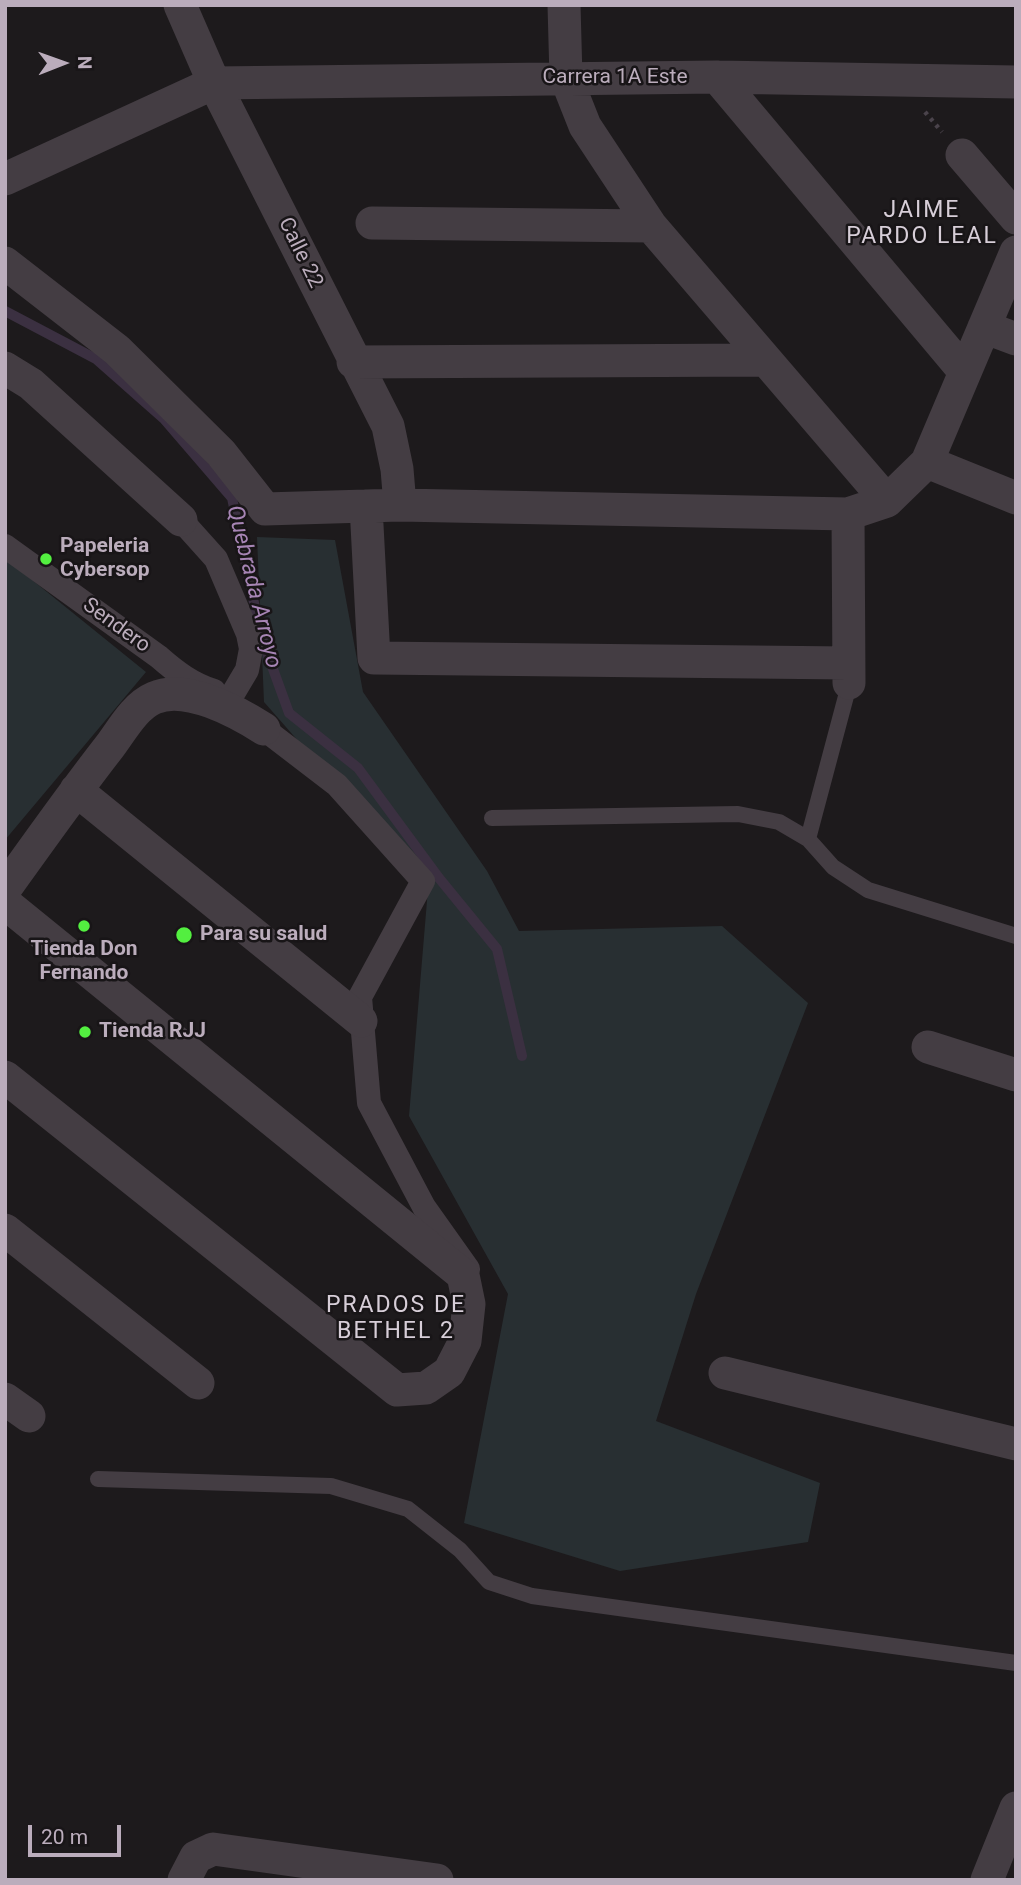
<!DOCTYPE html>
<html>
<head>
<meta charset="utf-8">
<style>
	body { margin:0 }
	#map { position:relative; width:1021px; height:1885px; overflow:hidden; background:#1d1a1c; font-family:Roboto,sans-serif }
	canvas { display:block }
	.frame { position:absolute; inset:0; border:7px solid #bbadbc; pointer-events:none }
	.north { position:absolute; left:28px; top:28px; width:70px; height:70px; -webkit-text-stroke:5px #181517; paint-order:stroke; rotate:89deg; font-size:19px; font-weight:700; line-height:28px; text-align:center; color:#bbadbc }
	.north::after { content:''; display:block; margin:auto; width:24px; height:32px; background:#bbadbc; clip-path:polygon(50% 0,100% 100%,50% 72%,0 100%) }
	.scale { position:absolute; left:28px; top:1825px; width:93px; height:32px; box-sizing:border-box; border:4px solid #bbadbc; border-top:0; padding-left:9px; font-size:21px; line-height:24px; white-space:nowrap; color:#bbadbc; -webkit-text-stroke:5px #181517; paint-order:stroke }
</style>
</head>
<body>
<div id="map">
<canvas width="1021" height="1885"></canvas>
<div class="frame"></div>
<div class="north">N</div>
<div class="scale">20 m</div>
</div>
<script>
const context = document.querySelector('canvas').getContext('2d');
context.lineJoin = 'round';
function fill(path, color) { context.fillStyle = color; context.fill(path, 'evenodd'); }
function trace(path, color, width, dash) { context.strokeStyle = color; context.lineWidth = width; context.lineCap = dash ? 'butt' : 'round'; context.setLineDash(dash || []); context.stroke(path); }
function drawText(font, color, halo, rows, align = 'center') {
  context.font = font + ' Roboto,sans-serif'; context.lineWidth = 5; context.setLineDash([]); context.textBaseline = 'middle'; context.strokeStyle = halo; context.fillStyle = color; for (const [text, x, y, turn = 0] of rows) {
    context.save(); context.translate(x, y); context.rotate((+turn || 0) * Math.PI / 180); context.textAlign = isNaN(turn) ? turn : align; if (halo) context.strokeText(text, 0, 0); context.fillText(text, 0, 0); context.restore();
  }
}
fill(new Path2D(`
	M257,537L335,540L363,692L487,871L519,931L722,926L808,1003L696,1294L656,1421L820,1483L808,1542L620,1571L464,1523L508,1294L409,1116L428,889L264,702Z
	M5,558L146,672L5,840Z`), '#282f32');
trace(new Path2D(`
	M5,311L96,359L164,419L232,498L261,636L289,713L358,768L439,878L497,949L522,1056`), '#3b3041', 10);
trace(new Path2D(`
	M925,112L942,132`), '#4a434b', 4.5, [3.5, 5]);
trace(new Path2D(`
	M492,818L738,814L779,822L808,839L833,867L868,890L1016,936
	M808,839L849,685
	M98,1479L331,1486L408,1509L460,1550L489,1582L532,1596L1016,1663`), '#443d43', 16);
trace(new Path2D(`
	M181,520L216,559L248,634L251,649L247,670L225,707
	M5,546L159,657C176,672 192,684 214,691
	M264,729L337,785L423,881L360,997L369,1103L424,1207L468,1269`), '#443d43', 24);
trace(new Path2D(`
	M180,5L214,83L388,426L397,469L400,505
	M564,5L566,78L585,126L651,226L887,501
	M717,77L964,371
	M962,155L1016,218
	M5,179L214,83L717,77L1016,82
	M372,223L651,226
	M5,263L117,350L221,453L265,509L400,505L848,514L887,501L927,462L1016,252
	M984,327L1016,339
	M353,362L765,360
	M5,368L31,384L181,520
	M927,462L1016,498
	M366,506L374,658L848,663
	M848,514L849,683
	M76,790L361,1021
	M5,889C40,840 74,792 110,746C122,730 135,706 154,698C186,684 237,712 264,729
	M5,903L463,1275L469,1304L465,1341L449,1372L426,1388L397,1390L5,1077
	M928,1047L1016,1075
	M5,1230L198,1383
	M725,1373L1016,1444
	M5,1399L29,1416
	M184,1880L196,1857L213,1849L437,1880
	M987,1880L1016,1808`), '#443d43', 33);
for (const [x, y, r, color] of [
	[46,559,7,"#53ef40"],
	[84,926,7,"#53ef40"],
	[184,935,9,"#53ef40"],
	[85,1032,7,"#53ef40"]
]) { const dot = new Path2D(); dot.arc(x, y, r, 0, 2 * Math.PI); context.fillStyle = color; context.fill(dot); trace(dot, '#181517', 2.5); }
drawText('21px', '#bbadbc', '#181517', [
	["Carrera 1A Este",615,78],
	["Calle 22",300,253,64],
	["Sendero",116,626,36]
]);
drawText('bold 21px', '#bbadbc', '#181517', [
	["Papeleria",60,547],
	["Cybersop",60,571],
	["Para su salud",200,935],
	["Tienda Don",84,950,"center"],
	["Fernando",84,974,"center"],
	["Tienda RJJ",99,1032]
], 'left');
context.letterSpacing = '2px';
drawText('23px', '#d7ced8', '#181517', [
	["JAIME",922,211],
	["PARDO LEAL",922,237],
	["PRADOS DE",396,1306],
	["BETHEL 2",396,1332]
]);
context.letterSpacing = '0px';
drawText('italic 23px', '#a785b5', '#181517', [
	["Quebrada Arroyo",253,587,76]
]);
</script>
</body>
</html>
